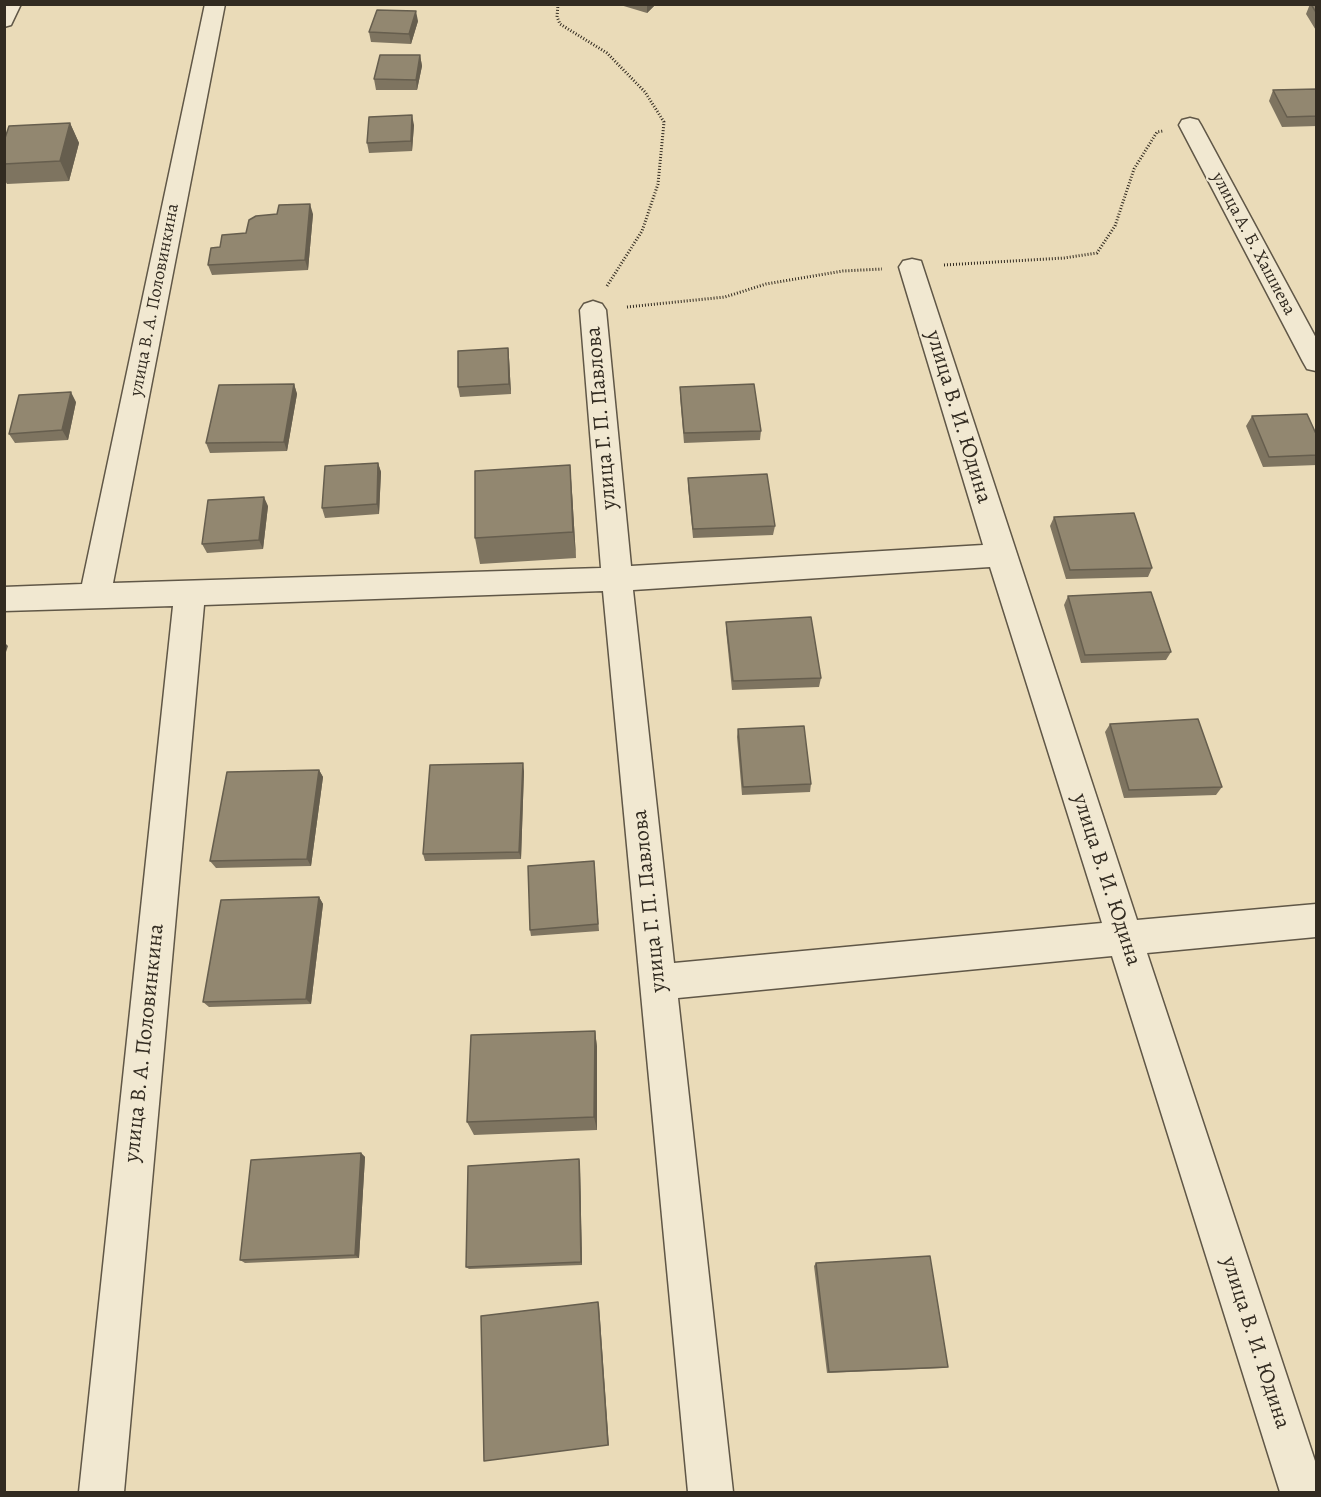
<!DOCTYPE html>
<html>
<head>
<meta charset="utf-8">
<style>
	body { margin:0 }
	#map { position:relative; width:1321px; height:1497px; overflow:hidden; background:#eadbb8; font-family:Alegreya,serif }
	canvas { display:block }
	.frame { position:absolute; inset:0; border:6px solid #322b21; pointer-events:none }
</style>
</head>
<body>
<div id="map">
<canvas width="1321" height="1497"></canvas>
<div class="frame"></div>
</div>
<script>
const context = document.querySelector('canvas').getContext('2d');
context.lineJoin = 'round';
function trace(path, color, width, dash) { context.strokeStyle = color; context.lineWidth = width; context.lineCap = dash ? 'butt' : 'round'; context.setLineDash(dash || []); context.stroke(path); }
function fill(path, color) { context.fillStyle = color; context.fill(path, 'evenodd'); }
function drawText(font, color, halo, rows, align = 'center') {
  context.font = font + ' Alegreya,serif'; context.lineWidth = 4.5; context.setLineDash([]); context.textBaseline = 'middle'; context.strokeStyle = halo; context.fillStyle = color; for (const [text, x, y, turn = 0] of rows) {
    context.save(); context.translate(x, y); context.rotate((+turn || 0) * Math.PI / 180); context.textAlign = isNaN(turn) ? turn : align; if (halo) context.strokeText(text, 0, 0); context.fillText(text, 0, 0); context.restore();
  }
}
const minor = new Path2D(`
	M4,4H21L11,25L4,27Z
	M205,4H225L113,583L601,568L580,310L584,304L593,301L602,304L606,310L631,566L983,545L899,267L903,261L912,259L921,261L1137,920L1316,904V937L1147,953L1316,1464V1492H1280L1112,956L678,998L733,1492H688L603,591L204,605L124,1492H79L173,606L4,611V587L82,584ZM990,567L1102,923L674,963L633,590Z
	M1190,118L1198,120L1201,125L1316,338V371L1307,369L1303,362L1179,125L1182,120Z`);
trace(minor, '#605747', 3);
trace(new Path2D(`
	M558,4L557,17L560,24L607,53L645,92L664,122L658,184L642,231L607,286
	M944,265L1064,258L1097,253L1115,226L1134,169L1157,132L1163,131
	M627,307L725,297L766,284L843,271L882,269`), '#322b21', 3, [1, 2]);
fill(minor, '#f1e8d1');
fill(new Path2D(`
	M617,4H656L647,13Z
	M1310,4H1317V32L1306,14Z
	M418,21L411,44L371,42L369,32Z
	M420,55L422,66L417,90H376L374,79Z
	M1317,89V126L1282,127L1269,101L1273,90Z
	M70,123L79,143L69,181L7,184L4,179V141Z
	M414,125L412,151L369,153L367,143Z
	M277,214H313L308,270L212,275L208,265L220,247L246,233Z
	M508,348L509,358L511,394L460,397L458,387Z
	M294,384L297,394L287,451L210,453L206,443Z
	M680,387L761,431L760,440L684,443L680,397Z
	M76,402L68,440L15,443L9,434Z
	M1252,416L1317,436V465L1263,467L1246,426Z
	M378,463L381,472L379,514L325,518L322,508Z
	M688,478L775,526L773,535L693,538L688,487Z
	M572,492L576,558L480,564L475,538Z
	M268,506L263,549L207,553L202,544Z
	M1054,517L1152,568L1148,577L1066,579L1050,526Z
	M1068,596L1171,652L1166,660L1081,663L1064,605Z
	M726,622L821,678L819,687L732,690L726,630Z
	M1110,724L1222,787L1216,795L1124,798L1105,732Z
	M738,729L811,784L810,792L742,795L737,737Z
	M319,770L323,777L311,866L216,868L210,861Z
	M524,771L521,859L425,861L423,854Z
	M594,861L599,931L531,936L530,930Z
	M319,897L323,904L311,1004L209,1007L203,1002Z
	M595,1031L597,1047V1130L474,1135L467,1122Z
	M361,1153L365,1157L359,1258L245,1263L240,1260Z
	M579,1159L580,1164L582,1265L469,1269L466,1267Z
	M816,1263L948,1367L944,1368L827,1373L814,1266Z`), '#7e7460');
fill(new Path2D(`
	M647,4H656L647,13Z
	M416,11L418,21L411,44L409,34Z
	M420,55L422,66L417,90L416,80Z
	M412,115L414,125L412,151L411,141Z
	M70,123L79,143L69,181L60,161Z
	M310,204L313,214L308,270L305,260Z
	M508,348L509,358L511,394L509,384Z
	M294,384L297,394L287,451L284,442Z
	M71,392L76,402L68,440L62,430Z
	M378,463L381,472L379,514L377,504Z
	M570,465L572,492L576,558L573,532Z
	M264,497L268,506L263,549L259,540Z
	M4,642L8,646L4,658Z
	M523,763L524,771L521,859L519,852Z
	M319,770L323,777L311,866L307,859Z
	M319,897L323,904L311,1004L306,999Z
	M595,1031L597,1047V1130L594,1117Z
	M361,1153L365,1157L359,1258L355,1255Z
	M579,1159L580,1164L582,1265L581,1262Z
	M598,1302L599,1305L609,1446L608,1445Z`), '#665e4e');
const building = new Path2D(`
	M1311,4H1317V14Z
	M377,10L416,11L409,34L369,32Z
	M380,55H420L416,80L374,79Z
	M1317,89V116L1287,117L1273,90Z
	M412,115L411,141L367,143L369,117Z
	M70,123L60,161L4,164V141L9,126Z
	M310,204L305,260L208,265L211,248L220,247L222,235L246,233L249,220L256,216L277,214L279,205Z
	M508,348L509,384L458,387V351Z
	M294,384L284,442L206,443L219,385Z
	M754,384L761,431L684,433L680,387Z
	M71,392L62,430L9,434L19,395Z
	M1307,414L1317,436V455L1269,457L1252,416Z
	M378,463L377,504L322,508L325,466Z
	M570,465L573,532L475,538V471Z
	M767,474L775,526L693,529L688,478Z
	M264,497L259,540L202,544L208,500Z
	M1134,513L1152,568L1070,570L1054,517Z
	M1151,592L1171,652L1085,655L1068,596Z
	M811,617L821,678L733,681L726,622Z
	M1198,719L1222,787L1129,790L1110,724Z
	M804,726L811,784L743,787L738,729Z
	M523,763L519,852L423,854L430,765Z
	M319,770L307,859L210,861L227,772Z
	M594,861L598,924L530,930L528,866Z
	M319,897L306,999L203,1002L221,900Z
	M595,1031L594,1117L467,1122L471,1035Z
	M361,1153L355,1255L240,1260L251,1160Z
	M579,1159L581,1262L466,1267L468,1166Z
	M930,1256L948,1367L829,1372L816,1263Z
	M598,1302L608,1445L484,1461L481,1316Z`);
fill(building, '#928770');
trace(building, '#665e4e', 1.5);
drawText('18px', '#322b21', '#f1e8d1', [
	["улица А. Б. Хашиева",1253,244,62],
	["улица В. А. Половинкина",155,300,-79]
]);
drawText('22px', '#322b21', '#f1e8d1', [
	["улица В. И. Юдина",958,417,73],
	["улица Г. П. Павлова",602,418,-95],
	["улица В. И. Юдина",1106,880,72],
	["улица Г. П. Павлова",650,901,-96],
	["улица В. А. Половинкина",145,1043,-84],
	["улица В. И. Юдина",1255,1343,72]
]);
</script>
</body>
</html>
